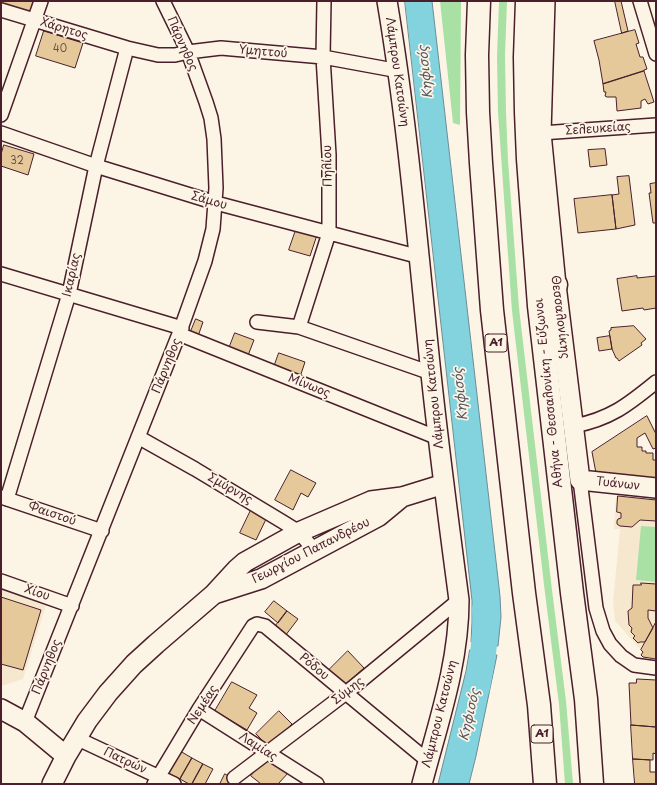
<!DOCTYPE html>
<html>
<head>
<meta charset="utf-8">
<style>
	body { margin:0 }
	#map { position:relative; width:657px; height:785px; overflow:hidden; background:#fcf5e5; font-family:"Playpen Sans",sans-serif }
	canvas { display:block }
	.frame { position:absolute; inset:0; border:2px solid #4a1f2b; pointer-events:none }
</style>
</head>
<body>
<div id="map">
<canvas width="657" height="785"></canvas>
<div class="frame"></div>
</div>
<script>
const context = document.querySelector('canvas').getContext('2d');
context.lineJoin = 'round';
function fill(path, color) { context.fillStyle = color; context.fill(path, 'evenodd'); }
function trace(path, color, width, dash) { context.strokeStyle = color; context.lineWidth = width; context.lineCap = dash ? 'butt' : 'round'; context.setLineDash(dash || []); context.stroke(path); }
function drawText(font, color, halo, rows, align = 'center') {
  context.font = font + ' "Playpen Sans",sans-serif'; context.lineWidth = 3.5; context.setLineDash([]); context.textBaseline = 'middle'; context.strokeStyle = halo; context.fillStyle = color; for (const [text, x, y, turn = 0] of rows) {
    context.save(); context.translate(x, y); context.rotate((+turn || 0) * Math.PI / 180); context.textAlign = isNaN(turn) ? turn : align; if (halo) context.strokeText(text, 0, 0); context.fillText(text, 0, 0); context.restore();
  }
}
fill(new Path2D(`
	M616,496L656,500V622L641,650L615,621L613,602L620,529H614Z
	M1,588L47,602L23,679L1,686Z`), '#f5e8ce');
fill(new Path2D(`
	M440,1H461L460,125L453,123Z
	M499,1H507L505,56L506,112L508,160L519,308L552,590L566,701L573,784H565L559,704L545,593L512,311L498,113L497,57Z
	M641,526L656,527V582L636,580Z`), '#a9e0a4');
const water = new Path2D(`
	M405,1H432L500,596L501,617L498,646L471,642L472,622V601Z
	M470,650L497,655L476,756L469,784H438L466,671Z`);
fill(water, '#83d3df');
trace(water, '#6c8b97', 1);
trace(new Path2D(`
	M477,687C482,661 487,635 485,609`), '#83d3df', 26);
const building = new Path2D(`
	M2,1H35L31,13L1,3Z
	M615,1H621L628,31L622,33Z
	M635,30L639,43L636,44L640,57H643L647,69L644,70V71L603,84L599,60L594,41Z
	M44,31L83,43L75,68L36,56Z
	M644,71L654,102L648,104L645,99L641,101V108L617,111L616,97H607L605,96L606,92H604L603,84Z
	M4,145L34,154L28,175L1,166V155Z
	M605,149L607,165L590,167L588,150Z
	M629,176L635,225L616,229L612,195L619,194L617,177Z
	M656,183V223H653L649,193H651L650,184Z
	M612,195L616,229L578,233L574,199Z
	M297,227L318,232L310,256L289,250Z
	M637,276V278L656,276V308L644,310L643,308L622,311L617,279Z
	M196,319L203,322L197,339L189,336Z
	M634,326L646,339L641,343L642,345L619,361L617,358H616L612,349L609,331L611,330V328Z
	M235,333L254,340L247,358L228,351Z
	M610,336L612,349L599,351L597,338Z
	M279,353L305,362L300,377L274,367Z
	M647,416L656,434V448L653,449L645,433L637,438V447H642V451H646V453H653V460H656V479L596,473L592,452Z
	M291,470L316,483L308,497L301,493L293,510L275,500Z
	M618,496L656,500V521L640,520L632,527L620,526L617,524V521L618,519L621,518V513L617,512Z
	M252,508L268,515L256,540L240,533Z
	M641,583L656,584V611L648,610V618L653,628L645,642H640L638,643L633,638L635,636L631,632L632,628L629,625L628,611L632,608L633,585H641Z
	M1,597L41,610L23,670L1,664Z
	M274,601L287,611L278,623L265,612Z
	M287,611L298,619L285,636L274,628Z
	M656,622V659L643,657L641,655L643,652L641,650Z
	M348,651L364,668L344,686L328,671Z
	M637,679L656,680V727L631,725L629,683H636Z
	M232,682L257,695L249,708L257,713L247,730L215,711Z
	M279,711L292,724L269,747L256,734Z
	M631,725L656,727V754L653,753V760L633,759Z
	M180,751L192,758L180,779L168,773Z
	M269,755L289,772L278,784H261L251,776Z
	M192,758L203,764L192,784H189L180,779Z
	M633,759L650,760V772H656V784H635Z
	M203,764L213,769L205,784H192Z
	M225,774L234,779L232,784H220Z`);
fill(building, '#e5c99a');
trace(building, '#4a1f2b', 1);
const street = new Path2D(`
	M640,1L656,54
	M1,10L127,48L158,55H175L188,52L221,48L323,57L399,71
	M1,115L41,1
	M1,133L96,166L216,203L420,257
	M541,133L656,125
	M1,274L182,328
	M257,322L299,327L431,373
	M299,327L329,233V155L323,57L324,1
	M179,334L438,438
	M574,426C610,419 628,405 656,382
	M138,437L195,469L283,522L299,532L314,550
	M580,480L596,608L603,631L610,644L621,656L634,665L656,668
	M1,497L102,531
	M7,499L69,294L96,166L127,48
	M1,581L72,606
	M199,709L317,784
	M25,722L179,334L205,261L213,229L216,188L214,139L211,118L206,102L188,52L163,1
	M76,738L174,784
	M234,778L346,693L459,600
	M154,784L199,709L253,626L257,624L265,626L428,761`);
const secondary = new Path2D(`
	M387,1C408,125 418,250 431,374C439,450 449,525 459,600C459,664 438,723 422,784
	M545,1L541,133L556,285L580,480L656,488
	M214,594L261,579L379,516L402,497
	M1,709L25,722L66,756
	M52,784L66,756L87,721L108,693L134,664L156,644L214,594L237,569L245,562L299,532L371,501L402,497L444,484`);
const highway = new Path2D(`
	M479,1L477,55L478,112L481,163L492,310L524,593L539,705L545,784
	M527,1L525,57L526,112L528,159L539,306L572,593L586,699L592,784
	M539,306L556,285`);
trace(street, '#4a1f2b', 16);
trace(secondary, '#4a1f2b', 22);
trace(highway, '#4a1f2b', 25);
trace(street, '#fcf5e5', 13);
trace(secondary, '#fcf5e5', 19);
trace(highway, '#fcf5e5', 22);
drawText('10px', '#714a47', null, [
	["40",60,49],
	["32",17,161]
]);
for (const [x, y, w] of [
	[496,343,22],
	[542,734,22]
]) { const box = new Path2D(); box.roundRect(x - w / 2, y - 9, w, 18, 3); context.fillStyle = '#fcf5e5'; context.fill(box); trace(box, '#4a1f2b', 1); }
drawText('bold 11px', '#4a1f2b', null, [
	["Α1",496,343],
	["Α1",542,734]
]);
drawText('12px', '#4a1f2b', '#fcf5e5', [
	["Χάρητος",64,29,17],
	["Πάρνηθος",182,44,66],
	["Υμηττού",263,52,5],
	["Λάμπρου Κατσώνη",397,72,82],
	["Σελευκείας",598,129,-4],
	["Πηλίου",328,166,-91],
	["Σάμου",209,201,16],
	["Ικαρίας",72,275,-77],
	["Θεσσαλονίκης",560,317,83],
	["Πάρνηθος",167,366,-68],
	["Μίνωος",309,386,22],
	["Αθήνα - Θεσσαλονίκη - Εύζωνοι",549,393,-96],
	["Λάμπρου Κατσώνη",434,394,-96],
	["Τυάνων",618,484,6],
	["Σμύρνης",230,489,30],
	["Φαιστού",52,514,19],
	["Γεωργίου Παπανδρέου",311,551,-27],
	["Χίου",37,593,19],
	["Πάρνηθος",47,667,-68],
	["Ρόδου",314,667,40],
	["Σύμης",348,691,-38],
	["Νεμέας",203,705,-57],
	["Λάμπρου Κατσώνη",440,714,-76],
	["Λαμίας",258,747,32],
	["Πατρών",125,761,25]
]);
drawText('italic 13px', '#5b5561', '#fcf5e5', [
	["Κηφισός",426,72,-96],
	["Κηφισός",461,394,-96],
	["Κηφισός",470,715,-77]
]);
</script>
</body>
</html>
